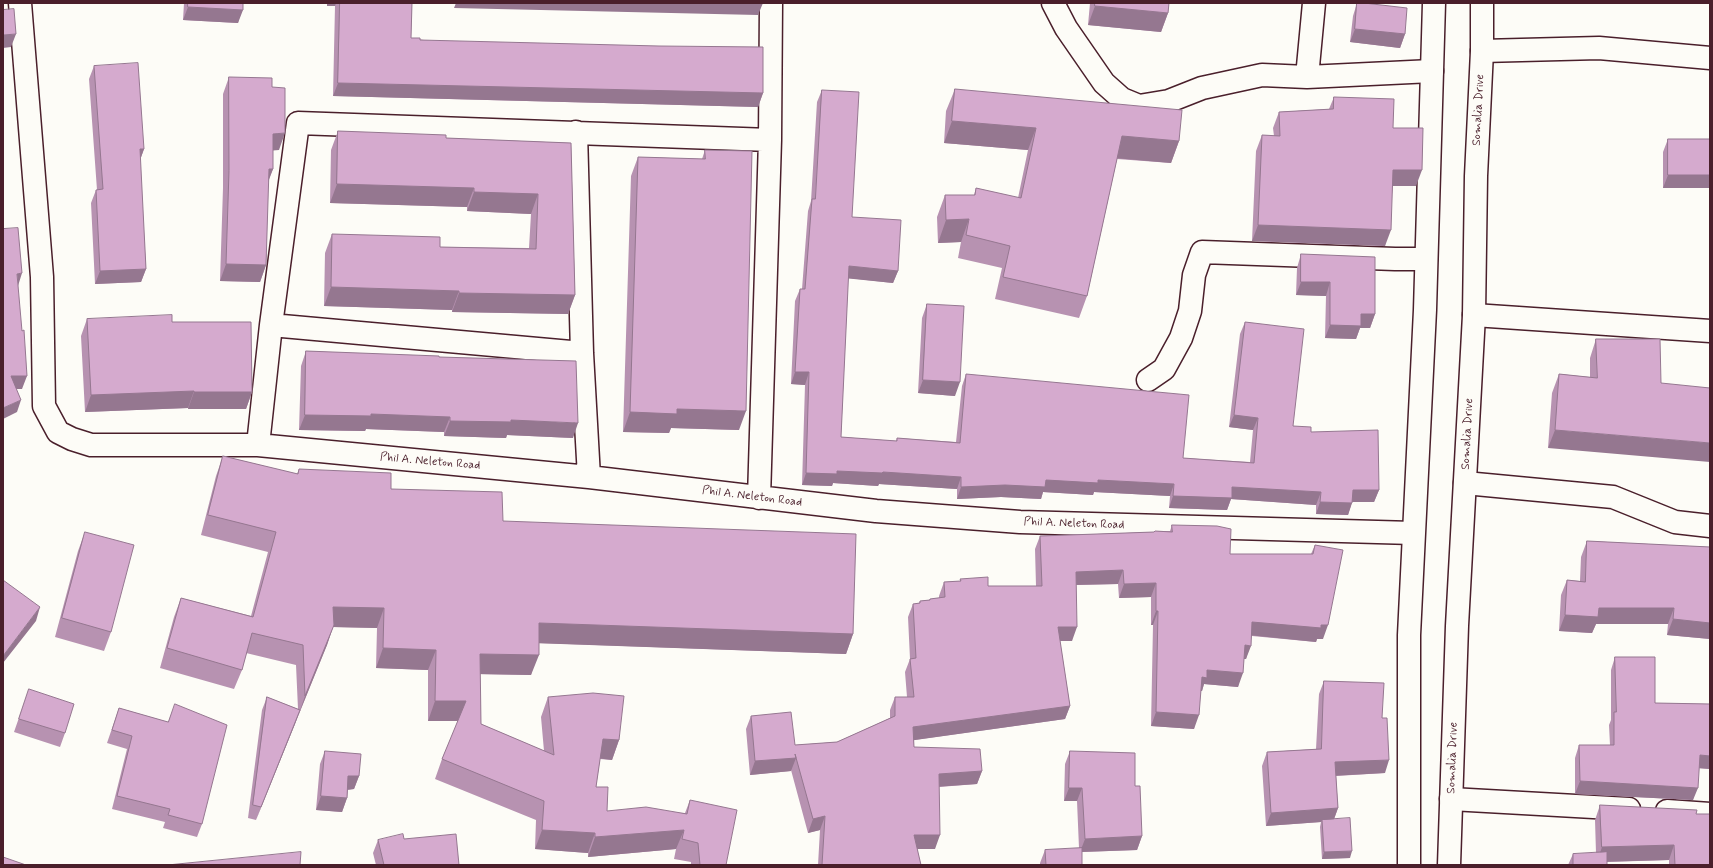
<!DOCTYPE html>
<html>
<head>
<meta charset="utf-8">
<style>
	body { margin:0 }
	#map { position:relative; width:1713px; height:868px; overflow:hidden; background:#fdfcf7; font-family:Mynerve,sans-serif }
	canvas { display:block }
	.frame { position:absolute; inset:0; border:4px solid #4a1f2b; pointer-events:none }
</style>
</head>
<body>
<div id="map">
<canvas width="1713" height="868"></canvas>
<div class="frame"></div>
</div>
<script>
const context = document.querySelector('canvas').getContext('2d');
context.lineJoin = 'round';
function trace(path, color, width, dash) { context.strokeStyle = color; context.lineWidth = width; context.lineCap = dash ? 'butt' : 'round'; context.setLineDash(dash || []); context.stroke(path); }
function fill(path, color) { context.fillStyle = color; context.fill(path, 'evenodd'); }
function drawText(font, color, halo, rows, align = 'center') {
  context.font = font + ' Mynerve,sans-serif'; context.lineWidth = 3; context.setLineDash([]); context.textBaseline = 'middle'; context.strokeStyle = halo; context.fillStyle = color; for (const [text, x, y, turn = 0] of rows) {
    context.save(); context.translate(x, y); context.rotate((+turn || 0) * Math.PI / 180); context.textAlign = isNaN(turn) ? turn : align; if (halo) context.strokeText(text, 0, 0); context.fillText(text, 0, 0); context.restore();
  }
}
const minor = new Path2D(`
	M20,3L42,277L44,406L58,432L72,439L91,445H258L589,477L876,511L1020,522L1413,533
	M1053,3L1066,28L1104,83L1122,99L1139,106L1169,101L1202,88L1262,75L1307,77L1432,71
	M1482,51L1599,48L1710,58
	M1307,77L1314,3
	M576,132L582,353L589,477
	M1474,315L1710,331
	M271,325L582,353
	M1148,380L1164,369L1181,338L1190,311L1194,275L1202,252L1395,259H1426
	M258,445L271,325L298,123L770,140
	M1465,483L1613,497L1675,522L1710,526
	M759,498L770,140L771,3
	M1451,799L1629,809
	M1667,811L1710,814`);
const major = new Path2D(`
	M1409,865V635L1425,310L1434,3
	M1449,865L1457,626L1474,315L1476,176L1482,51V3`);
trace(minor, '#4a1f2b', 25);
trace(major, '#4a1f2b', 25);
trace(minor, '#fdfcf7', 22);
trace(major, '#fdfcf7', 22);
fill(new Path2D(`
	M184,3H243L238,23L183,20Z
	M327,3H412L411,38L763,93L758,107L333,96L335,6H327Z
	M1090,3H1169L1168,13L1161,32L1088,25Z
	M1357,3L1405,34L1400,48L1350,42L1353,16Z
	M94,66L144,149L140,160L146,269L141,282L95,284L91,203L96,190H97L89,79Z
	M229,77L272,87L279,150H273V169L268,181L266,265L260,282L220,281L223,188V94Z
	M955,89L1179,141L1171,163L1117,159L1087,296L1079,318L995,299L1002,268L958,258L961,242L938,243L937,217L945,195H974L976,188L1018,198L1028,150L944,143L946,111Z
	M822,90L852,217L898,271L893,283L848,278L841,437L896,441L897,438L956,442L962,386L966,374L1183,458L1250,462L1253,430L1229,427L1240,334L1245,322L1293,426L1311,432L1379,490L1374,502H1352L1348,515L1316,514V505L1231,499L1227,510L1169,508L1170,496L1094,492L1093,495L1043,492L1041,499L1001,497L957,499V489L879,484L878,486L833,483L832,486L802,485L805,385L791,384L795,301L800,289H802L808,211L811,201L817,102Z
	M1334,97L1393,128L1416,186H1393L1385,246L1252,241L1256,151L1262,135L1274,136L1273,128L1279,112L1329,109Z
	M338,131L446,138L571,143L575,295L568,314L452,312V310L324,306L325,253L332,234L440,247L529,248L531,214L467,211V207L330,203L331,150Z
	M1668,139H1710V188H1663V152Z
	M705,150L739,430L671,428L669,433L623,432L631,176L638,157L702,159Z
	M1301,254L1375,314L1370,328H1360L1356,339L1325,338L1326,296L1296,295L1297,268Z
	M927,304L955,396L918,393L922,318Z
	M87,319L172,322L252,392L246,409H188V408L85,412L81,336Z
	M1596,339H1660L1548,448L1552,393L1559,374L1590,377V358Z
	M306,351L439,357L573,438L507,435L506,438L444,436V432L366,429L365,431L299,430L301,366Z
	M223,456L297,474L299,469L391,489L503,521L853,634L846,654L539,643L531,675L480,674L481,724L544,751L541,717L548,697L619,740L612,760L600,759L596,787L607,811L685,813L690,800L726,865H691V862L674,859L676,849L588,857V853L535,849L536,820L435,779L442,759L458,721H428V670L376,668L377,628L333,627L327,645L256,820L248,818L262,710L267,697L298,709L296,665L246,653L242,670L234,689L160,668L174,617L181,598L251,616L268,552L201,535L216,476Z
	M1172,525L1230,554H1311L1315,545L1323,639H1317L1316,642L1252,636L1246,659H1244L1238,687L1204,684L1202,691H1201L1194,729L1151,726L1153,625H1151V597L1119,598L1118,584L1076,585L1072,641H1060L1070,706L1065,719L914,740V747L982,771L977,784L939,787L935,849H917L921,865H818L820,830L808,833L791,770V771L750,775L746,729L751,716L795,745L837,742L890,718V710L895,697H907L905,672L910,659L908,617L913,604L919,603L920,601L929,600L930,599L939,598V596L944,582L960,581V579L988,586H1036L1035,549L1040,536L1154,532L1155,531H1170Z
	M85,532L111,632L104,651L55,637L78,551Z
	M1587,541L1710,547V639L1667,635L1668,624H1596L1592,633L1559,631L1561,595L1567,580L1580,581L1581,557Z
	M1710,651V687L1709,686Z
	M1615,657L1655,703L1710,704V769L1699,768L1693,800L1575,794V758L1579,745H1610L1609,725L1611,720V670Z
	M1324,681L1382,718L1385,773L1336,776L1338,808L1334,819L1350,858L1322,859L1320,827L1321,822L1266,826L1262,766L1267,752L1316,749L1319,694Z
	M29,689L65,733L60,747L14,732Z
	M119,708L168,722L202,824L197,837L163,828L165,822L112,809L127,749L107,743Z
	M325,751L359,776L354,789L348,790L347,798L342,812L316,810L320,764Z
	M1070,751L1135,786L1142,836L1137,850L1082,852V865H1040V863L1045,850L1079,848L1077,801H1064L1065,764Z
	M1600,805L1696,814L1710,865H1669V860L1607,862V865H1568L1573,854L1596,853L1595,820Z
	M404,839L459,865H376L373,853L378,840Z`), '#b792b1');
fill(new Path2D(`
	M327,3H336L335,6H327Z
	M456,3H763L758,15L454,8Z
	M1095,6L1168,13L1161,32L1088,25Z
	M188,7L243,10L238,23L183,20Z
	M1355,29L1405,34L1400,48L1350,42Z
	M16,34L11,47L3,48V35Z
	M338,83L763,93L758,107L333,96Z
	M952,121L1036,128L1028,150L944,143Z
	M285,133L279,150L267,151L273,134Z
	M1122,136L1179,141L1171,163L1114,158Z
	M140,149H144L139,163Z
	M269,169H273L267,185Z
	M1393,170H1422L1416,186H1387Z
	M1668,175H1710V188H1663Z
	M337,184L474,188L467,207L330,203Z
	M474,192L538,194L531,214L467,211Z
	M969,219L961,242L938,243L946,220Z
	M1258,225L1391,230L1385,246L1252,241Z
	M226,264L266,265L260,282L220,281Z
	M849,266L898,271L893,283L844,278Z
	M146,269L141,282L95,284L100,271Z
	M22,273L18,286L17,274Z
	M1301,282H1330L1326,296L1296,295Z
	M331,287L459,291L452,310L324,306Z
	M459,293L575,295L568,314L452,312Z
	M1361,314H1375L1370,328H1360L1356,339L1325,338L1330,325Z
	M795,372H809L805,385L791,384Z
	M11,376H27L22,389H6Z
	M923,380L960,382L955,396L918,393Z
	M194,391L188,408L85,412L91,395Z
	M194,392H252L246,409H188Z
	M21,400L17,412L3,419V408Z
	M677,409L746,411L739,430L671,428L669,433L623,432L630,412Z
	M371,414L450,417L444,432L366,429L365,431L299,430L305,415Z
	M1234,415L1258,418L1253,430L1229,427Z
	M511,420L578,423L573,438L507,435L506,438L444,436L450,421Z
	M1555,430L1710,443V462L1548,448Z
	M837,471L883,472L961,477L957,489L879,484L878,486L833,483L832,486L802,485L806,473Z
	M1046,480H1098L1174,484L1170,496L1094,492L1093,495L1043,492L1041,499L1001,497L957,499L961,487Z
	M1232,487L1321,492L1316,505L1231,499L1227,510L1169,508L1173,496Z
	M1353,490H1379L1374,502H1349Z
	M1320,502L1352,503L1348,515L1316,514Z
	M1123,570L1118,584L1071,585L1076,572Z
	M1156,583L1151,597L1119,598L1124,584Z
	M40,607L36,621L3,663V656Z
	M333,607L384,608L377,628L333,627L327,645L298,716L305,696Z
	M1599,608H1674L1668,624H1596L1592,633L1559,631L1565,615Z
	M1156,611H1158L1153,625H1151Z
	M1673,619L1710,623V639L1667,635Z
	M1252,622L1328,625L1323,639H1317L1316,642L1248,635Z
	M539,623L853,634L846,654L532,643Z
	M1058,627H1077L1072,641H1053Z
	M1245,645L1251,646L1246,659H1240Z
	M383,648L436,650L428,670L376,668Z
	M480,654L539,655L531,675L473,674Z
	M1207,670L1243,673L1238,687L1204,684L1202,691H1197L1202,677Z
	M435,701H466L459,721H428Z
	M1070,706L1065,719L908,741L913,727Z
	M300,710L295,724L256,820L261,807Z
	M1156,712L1199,715L1194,729L1151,726Z
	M603,739L619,740L612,760L596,758Z
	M1700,755L1710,756V769L1696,768Z
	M796,758L791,771L750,775L755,761Z
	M1389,760L1385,773L1330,776L1335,762Z
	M982,771L977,784L934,787L939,774Z
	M348,776H359L354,789L343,790Z
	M1580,781L1698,788L1693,800L1575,794Z
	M1069,788H1082L1077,801H1064Z
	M321,796L347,798L342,812L316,810Z
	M1338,808L1333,822L1322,820L1321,822L1266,826L1271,813Z
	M825,816L820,830L808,833L813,819Z
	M542,830L595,833L588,853L535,849Z
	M684,830L676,849L588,857L595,837Z
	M914,835H940L935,849H909Z
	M1142,836L1137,850L1080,852L1085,839Z
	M1674,845L1669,860L1597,862L1602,847Z
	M1352,851L1350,858L1322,859L1324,852Z`), '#957790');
const building = new Path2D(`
	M188,3H243V10L188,7Z
	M340,3H412L411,38H420V40L659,46L763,47V93L338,83Z
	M1095,3H1169L1168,13L1095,6Z
	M1357,3H1364L1407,8L1405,34L1355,29Z
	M14,9L16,34L3,35V10Z
	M138,63L144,149H140L146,269L100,271L96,190L103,189L94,66Z
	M229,77L272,78V87L285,88V133L273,134V169H269L266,265L226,264L229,171Z
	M955,89L1182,110L1179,141L1122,136L1087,296L1003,277L1010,246L966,235L969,219L946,220L945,195H975L976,188L1021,198L1036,128L952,121Z
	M822,90L859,92L852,217L901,220L898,271L849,266L841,437L897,441V438L960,443L966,374L1189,395L1183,458L1254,463L1258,418L1234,415L1245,322L1304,329L1293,426L1311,427V432L1378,430L1379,490H1353L1352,503L1320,502L1321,492L1232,487V498L1173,496L1174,484L1098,480V483L1046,480L1045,487L1005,485L961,487V477L883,472L882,473L837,471V474L806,473L809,372H795L800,289H805L812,199H815Z
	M1334,97L1394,99L1393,128H1423L1422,170H1393L1391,230L1258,225L1262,135L1280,136L1279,112L1333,109Z
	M338,131L446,135V138L571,143L575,295L459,293V291L331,287L332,234L440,237V247L536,249L538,194L474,192V188L337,184Z
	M1668,139H1710V175H1668Z
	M705,150L752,151L746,411L677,409V414L630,412L638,157L705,159Z
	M18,228L22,273L17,274L22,331L24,330L27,376H11L21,400L3,408V229Z
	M1301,254L1375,257V314H1361V326L1330,325V282H1301Z
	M927,304L964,306L960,382L923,380Z
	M172,315V322H251L252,392H194V391L91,395L87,319Z
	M1596,339H1660L1661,383L1710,388V443L1555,430L1559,374L1597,378Z
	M306,351L439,356V357L576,361L578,423L511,420V422L450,421V417L371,414V416L305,415Z
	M223,456L298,474L299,469L391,473V489L502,492L503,521L856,534L853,634L539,623V655L480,654L481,724L554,755L548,697L593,693L624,696L619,740L603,739L596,787H608L607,811L646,807L687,814L690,800L737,810L726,865H700L698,843L682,839L684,830L595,837V833L542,830L544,801L442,759L466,701H435L436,650L383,648L384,608L333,607L334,625L305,696L303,645L252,633L242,670L167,648L181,598L253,617L276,532L208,515Z
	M1172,525L1217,526L1231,529L1230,554H1313L1315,545L1343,550L1328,625H1321V628L1252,622L1251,646L1245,645L1243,673L1207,670V678L1202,677L1199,715L1156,712L1158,611H1156V583L1124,584L1123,570L1076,572L1077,627H1058L1070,706L913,727L914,747L980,749L982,771L939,774L940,835H914L921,865H822L825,816L813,819L795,754L796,758L755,761L751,716L791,712L795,745L837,742L895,716V697H914L910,659L916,658L913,604L920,603V601L930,600V599L945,597L944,582L961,581L960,579L988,577V586H1042L1040,536L1154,532L1155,531L1172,532Z
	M85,532L134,545L111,632L62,618Z
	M1587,541L1710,547V623L1673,619L1674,608H1599L1598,617L1565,615L1567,580L1585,582Z
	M3,580L40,607L3,656Z
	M1615,657H1655V703L1710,704V756L1700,755L1698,788L1580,781L1579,745H1614V712H1616Z
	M1324,681L1384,683L1382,718H1387L1389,760L1335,762L1338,808L1271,813L1267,752L1321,749Z
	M29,689L74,704L65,733L19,719Z
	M267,697L300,710L261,807L253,805Z
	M175,704L227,725L202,824L168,815L170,809L117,796L132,736L112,730L119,708L168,722Z
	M325,751L361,754L359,776H348L347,798L321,796Z
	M1070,751L1135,753V786H1140L1142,836L1085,839L1082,788H1069Z
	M1600,805L1697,810L1696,814H1710V865H1675L1674,845L1602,847Z
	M1350,818L1352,851L1324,852L1322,820Z
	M403,834L404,839L456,834L459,865H384L378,840Z
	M1082,848V865H1046L1045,850Z
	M301,852L300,865H168Z
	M1607,852V865H1573V854Z
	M3,857L26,865H3Z`);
fill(building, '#d5aace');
trace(building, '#957790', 1);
drawText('12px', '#4a1f2b', '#fdfcf7', [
	["Somalia Drive",1479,110,-87],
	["Somalia Drive",1468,434,-87],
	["Phil A. Neleton Road",430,462,5],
	["Phil A. Neleton Road",752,497,7],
	["Phil A. Neleton Road",1074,524,2],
	["Somalia Drive",1453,758,-88]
]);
</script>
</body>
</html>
